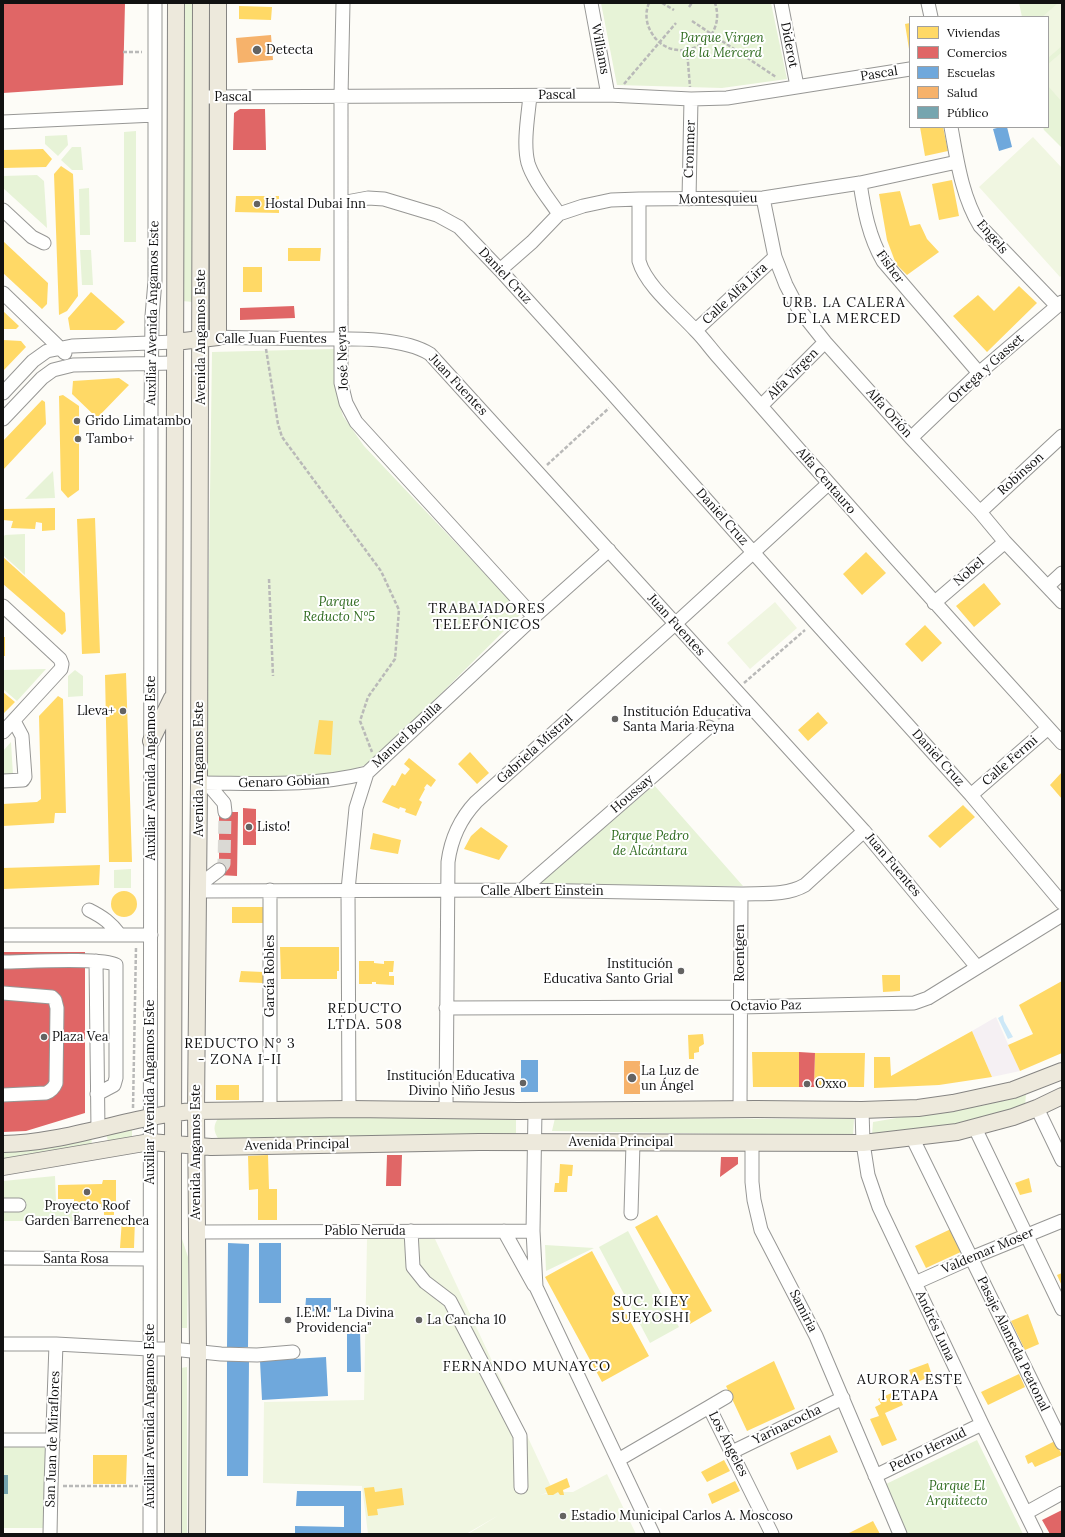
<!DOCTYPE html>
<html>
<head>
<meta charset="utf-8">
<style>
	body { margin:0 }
	#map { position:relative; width:1065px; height:1537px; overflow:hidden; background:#fdfcf7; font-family:Lora,serif }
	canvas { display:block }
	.frame { position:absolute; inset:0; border:4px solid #111; pointer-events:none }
	.legend { position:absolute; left:909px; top:16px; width:140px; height:112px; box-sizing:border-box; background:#fff; border:1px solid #a0a0a0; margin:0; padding:5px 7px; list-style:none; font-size:12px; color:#111 }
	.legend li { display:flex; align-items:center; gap:8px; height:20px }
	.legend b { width:20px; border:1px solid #a0a0a0 }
</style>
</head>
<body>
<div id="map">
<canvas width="1065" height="1537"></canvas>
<div class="frame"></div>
<ul class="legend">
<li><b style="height:11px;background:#ffd966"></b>Viviendas</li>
<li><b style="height:11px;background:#e06666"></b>Comercios</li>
<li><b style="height:11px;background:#6fa8dc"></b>Escuelas</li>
<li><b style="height:11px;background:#f6b26b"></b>Salud</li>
<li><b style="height:11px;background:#76a5af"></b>Público</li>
</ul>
</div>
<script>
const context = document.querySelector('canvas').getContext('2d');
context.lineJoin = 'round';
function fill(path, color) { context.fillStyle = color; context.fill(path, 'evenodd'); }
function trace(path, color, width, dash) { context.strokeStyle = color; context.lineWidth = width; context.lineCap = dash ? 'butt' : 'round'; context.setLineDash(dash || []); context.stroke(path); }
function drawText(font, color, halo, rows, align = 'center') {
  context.font = font + ' Lora,serif'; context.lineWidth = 4; context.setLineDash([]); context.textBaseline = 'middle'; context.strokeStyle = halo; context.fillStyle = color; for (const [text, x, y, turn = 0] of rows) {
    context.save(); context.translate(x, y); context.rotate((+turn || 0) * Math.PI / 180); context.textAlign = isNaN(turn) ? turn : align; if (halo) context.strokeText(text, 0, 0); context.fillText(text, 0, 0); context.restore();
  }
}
fill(new Path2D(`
	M996,1017L1020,1071L992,1077L972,1031Z`), '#f5f0f3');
fill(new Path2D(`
	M185,3H195L194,302L181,301Z
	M601,3H771L787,79L722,88L617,85Z
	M1019,3H1062V148L1044,130L1043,127H1048V17H1022Z
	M136,131V242H124V132Z
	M67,135L68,145L58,156L45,144V136Z
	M72,147H81L83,170H72L61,160Z
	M37,175L44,181L47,228L3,188V176Z
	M89,188L90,235H80L79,189Z
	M80,250H91L93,285H82Z
	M334,349L335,388L343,416L364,446L522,613L371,763L343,773L307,779L206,780L212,352Z
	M53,471L55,498L25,499Z
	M24,534H25V575L3,555V537L5,535Z
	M46,669L17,701L3,689V670Z
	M75,670L83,676V696L68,697V676Z
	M11,742L13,775H3V751Z
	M654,785L743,886H537Z
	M131,869V888H114V870Z
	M1026,1094L1025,1107L952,1127L872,1135L873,1122L973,1105Z
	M219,1117H516V1134L219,1140C213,1131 213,1125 219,1117Z
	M555,1118L854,1119L853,1136L552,1131Z
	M132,1128V1138L108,1141L106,1133Z
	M91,1136L92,1144L3,1160V1152L20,1151Z
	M55,1176L56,1201L71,1202L72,1206H79V1221H3V1181Z
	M628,1231L679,1327L650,1343L599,1247Z
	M182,1239L188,1257L187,1328H180Z
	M545,1245L594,1248L546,1271Z
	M187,1367V1534H181V1368Z
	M977,1440L1023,1534H906L884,1485Z
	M3,1444H46L44,1528H3Z`), '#e7f3d7');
fill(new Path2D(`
	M1058,3H1062V46L1048,58V17H1042Z
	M1062,52V102L1048,86V64Z
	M1033,137L1062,168V275L1060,277L979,187Z
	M775,602L797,628L750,669L727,643Z
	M367,1239H435L553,1491L540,1495L555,1492H573L607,1474L636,1534H468L499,1515L466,1534H368L362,1486L263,1483L264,1402L364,1400Z`), '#f0f6e1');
fill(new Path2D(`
	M1003,1015L1004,1021L1013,1037L1008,1039L998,1018Z`), '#cde8f7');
fill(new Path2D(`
	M239,6L272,7L271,20L239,19Z
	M910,23V49H909L905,24Z
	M920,127H943L948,151L925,156Z
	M43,149L52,159L46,167L3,168V150Z
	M61,166L73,174L78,296L67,311L59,315L54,174Z
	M952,180L959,216L939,220L932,184Z
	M900,191L910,226L920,224L927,239L939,252L907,275L896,264L887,240L879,194Z
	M236,196H279V213L235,212Z
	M3,241L48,283L47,304L42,309L3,273Z
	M288,248H321L320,261H288Z
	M243,267H262V292H243Z
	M1019,286L1037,303L987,352L953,316L978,295L994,311Z
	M91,292L125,322L116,330H70L68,318Z
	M3,311L19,326L16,329H3Z
	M3,340L21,341L26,347L3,371Z
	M119,378L129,385L97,418L72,394L73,381Z
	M63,395L79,406V490L68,498L61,490L59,396Z
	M42,400L45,402L46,424L3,470V441Z
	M55,508V530L42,531V523L36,522L35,529L11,528L13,521L3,520V509Z
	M95,518L100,653L82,654L77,519Z
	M866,552L886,573L862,595L843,574Z
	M3,557L65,613L66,631L62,635L3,584Z
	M984,583L1001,604L974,627L956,606Z
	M925,625L942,643L922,662L905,644Z
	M3,637H5V656H3Z
	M126,673L132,862H109L105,675Z
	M3,692L15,702L3,714Z
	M58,696L63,699L66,813H55L54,823L3,826V804L37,802L41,799L39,716Z
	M818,712L828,723L808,741L798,730Z
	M319,720L333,721L331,755L314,754Z
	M470,752L489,773L477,784L458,764Z
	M409,758L436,780L431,787L427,784L424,788L425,789L419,800L422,802L416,816L405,812L406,809L400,807L399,809L382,802L392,785L395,786L402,773L405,775L410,769L404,764Z
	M1062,772V799L1050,785Z
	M963,805L975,817L940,848L928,836Z
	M481,827L508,846L499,860L464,849L471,836Z
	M373,833L401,840L398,854L370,849Z
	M100,865L99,885L3,889V868Z
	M111 904a13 13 0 1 1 26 0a13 13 0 1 1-26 0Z
	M232,907H264V923H232Z
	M280,947H339V971H337V979H281Z
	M359,961H374V963L384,964V961H394L393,972H389V976H394V985L376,984V982H372V984H359Z
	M241,971L263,972V983L239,982Z
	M882,975H900V991L883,992Z
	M1062,981V1053L1020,1071L1008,1045L1033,1034L1019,1005Z
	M972,1031L992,1077L939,1085L874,1088V1057H890L891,1076Z
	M703,1034L704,1044L699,1047V1052L694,1053V1059H689L688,1035Z
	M752,1052H799V1087H753Z
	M815,1053H865L864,1087H814Z
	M216,1085H239V1100H216Z
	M268,1155L269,1189H277V1220H258V1189L249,1190L248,1156Z
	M560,1164L573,1165L572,1176H568L567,1192H554L555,1183H559Z
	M1029,1178L1032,1192L1020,1195L1015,1183Z
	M103,1180H116V1205H114V1215H104V1208L101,1207V1204L74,1203V1199H58V1185L102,1184Z
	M657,1215L712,1311L690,1324L635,1227Z
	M122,1219H135L134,1248H120Z
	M953,1228L963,1251L926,1268L915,1246Z
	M592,1251L649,1356L602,1382L545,1277Z
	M1062,1273V1286L1057,1275Z
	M1028,1314L1039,1344L1025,1350L1011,1321Z
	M774,1361L795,1409L747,1431L726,1386Z
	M928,1363L932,1375L914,1384L909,1370Z
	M1019,1374L1025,1387L988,1405L981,1392Z
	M896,1391L903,1405L885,1413L897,1440L882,1446L870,1419L879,1416L875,1407L881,1404L878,1399Z
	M830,1435L838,1452L797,1470L790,1453Z
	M1055,1441L1062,1455L1035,1467L1032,1462L1028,1464L1025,1456Z
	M93,1455H127L126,1484H93Z
	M724,1460L730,1471L707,1482L701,1472Z
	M567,1478L570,1487L563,1490L564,1495H560L558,1492L553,1495H548L545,1488Z
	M735,1481L740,1491L712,1504L708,1494Z
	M374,1487L375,1492L402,1488L404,1505L377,1509L378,1515L368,1516L364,1488Z
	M873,1521L880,1534H847Z`), '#ffd966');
fill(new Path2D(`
	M3,3H125L123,85L3,93Z
	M240,109H265L266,150H233L234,113Z
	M294,306L295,318L240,320V308Z
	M243,808L256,809V845H243Z
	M219,812H238L237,876L219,875Z
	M3,952H85V1113L26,1131L3,1132Z
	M799,1052L815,1053L814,1087H799Z
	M387,1155H402L401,1186H386Z
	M721,1157H738V1164L720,1177Z
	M1062,1510V1534H1050L1042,1520Z`), '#e06666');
fill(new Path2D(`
	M1001,127H1007L1012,147L999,151L993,129Z
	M521,1060H538V1092H521Z
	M228,1243L249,1244L248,1347H227Z
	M259,1243H281V1303H259Z
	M306,1298H331V1312L305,1311Z
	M347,1330H360L361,1372H347Z
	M326,1357L328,1396L262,1400L260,1361Z
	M227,1360H249L248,1476H227Z
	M297,1491H361V1534H295V1526L344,1527V1506H296Z`), '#6fa8dc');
fill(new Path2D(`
	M271,35L273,60L238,63L236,38Z
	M624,1061H640V1094H624Z`), '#f6b26b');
fill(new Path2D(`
	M3,1475H8V1494H3Z`), '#76a5af');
trace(new Path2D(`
	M219,870L224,864L225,812`), '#dad9d4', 13, [13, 6]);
const minor = new Path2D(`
	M343,3L341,96V383L346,403L356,422L534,617
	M591,3L608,95
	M781,3L797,86
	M928,3L931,17
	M530,96C528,116 523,144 528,163C533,180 549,199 559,214
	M208,97L608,95L691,99L727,98L910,69
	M3,122L155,115
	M951,127C957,160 962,197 980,226L1057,306
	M860,183C864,210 869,237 883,261L979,373
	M763,198L775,257L786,285L798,308L825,342L911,438L980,512L1005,542L1062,602
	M639,199V261C646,286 679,312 696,331C704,339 711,349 719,358C832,488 946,616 1062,743
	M689,199L691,99
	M341,203L368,198L384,199L437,215L459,227L500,270L609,390L815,622L971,795L1062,903
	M3,210L32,237L44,243
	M500,270L532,242L559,214L583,206L611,200L639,199L763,198L860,183L957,162
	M3,293L65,353
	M696,330L775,257
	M218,337C249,338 281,338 313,339C347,339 401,336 430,354L864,831L977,967
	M3,393L33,361L47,351L72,346L175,342
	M761,406L825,342
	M3,419L42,378L53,370L73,365L175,363
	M911,438L979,373L1062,302
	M980,512L1062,436
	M1048,586L1062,573
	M934,603L1005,542
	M3,606L60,659L62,664L61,669L3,732
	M3,781L23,780L25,777L22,736L14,721
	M199,783C256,783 312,787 367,773
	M207,783L224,803L225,812
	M971,795L1048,728
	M198,886L219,870
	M522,890L709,727
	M198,891L522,890L741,894C762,893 786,896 805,885L864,831
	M89,910C103,917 111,923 120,935
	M3,935H151
	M96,961L98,1130
	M3,962C24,962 102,957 116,965V1078L114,1085L97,1094
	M3,993L52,997L55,1000L57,1008L56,1083C54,1088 51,1091 46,1093L3,1095
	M446,1008L740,1007L914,1003L928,998L1062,915
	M1037,1108L1062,1160
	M349,1109L348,890L356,808L367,773L534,617L609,550
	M740,1109L741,894
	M446,1110L448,862C451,839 460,819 476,802L675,624L828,484
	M862,1110L863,1143L868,1175L879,1207L982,1424L1036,1534
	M270,1111V890
	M535,1111L533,1231L536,1287L653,1534
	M975,1128L1062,1309
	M912,1137L1062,1443
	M752,1143V1182L754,1200L761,1230L816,1336L900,1534
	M3,1205H19
	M631,1213L633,1143
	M411,1231L413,1267L425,1282L450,1301L520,1436L521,1487
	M504,1231L534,1285
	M197,1232L533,1231
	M3,1258L149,1259
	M915,1283L971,1258L1062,1221
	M3,1344H56L149,1349H172L221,1354L257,1355L293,1352
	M709,1407L726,1397
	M3,1440H53
	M732,1452L843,1398
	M618,1460L709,1407L772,1534
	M875,1476L982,1424
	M1026,1513L1062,1493
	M50,1534L51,1486L56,1344
	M150,1534L151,409L152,316L155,281V3`);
const major = new Path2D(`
	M175,342L218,337V3
	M151,741L172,698
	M3,1144C69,1143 131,1115 196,1111L349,1109L518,1111L756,1109L862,1110L918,1108L953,1103L1013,1090L1062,1071
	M3,1167L150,1142L211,1147L479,1142L863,1143L957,1132L1013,1117L1037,1108L1062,1096
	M173,1534V1143L176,3
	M197,1534L198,1351L196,1111L199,783L201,3`);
trace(minor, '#979795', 15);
trace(major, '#858482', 18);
trace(new Path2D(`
	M649,3C645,12 646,22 650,30C670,70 729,45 715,3
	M662,3L674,10
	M689,7L692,3
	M692,21L776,77
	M687,50L690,87
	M123,52H142
	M624,84L676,23
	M266,349L278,424L282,437L381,571L399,610L395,659L368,697L360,721L372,752
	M547,465L609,408
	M269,579L273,676
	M744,683L805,630
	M718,719L734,705
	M133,1108L136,947
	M63,1486H138`), '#b9b9b8', 2.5, [4, 2]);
trace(minor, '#fffffe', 13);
trace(major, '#ede9dc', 16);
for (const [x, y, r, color] of [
	[257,50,5,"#646362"],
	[257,204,4,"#646362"],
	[77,421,4,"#646362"],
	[78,439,4,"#646362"],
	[123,711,4,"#646362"],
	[615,719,4,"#646362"],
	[249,827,4,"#646362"],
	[681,971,4,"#646362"],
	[44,1037,4,"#646362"],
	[632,1078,5,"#646362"],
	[523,1083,4,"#646362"],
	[807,1084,4,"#646362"],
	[87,1192,4,"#646362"],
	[288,1320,4,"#646362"],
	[419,1320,4,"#646362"],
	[563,1516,4,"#646362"]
]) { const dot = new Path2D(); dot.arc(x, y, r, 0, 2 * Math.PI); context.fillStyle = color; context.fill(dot); trace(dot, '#fff', 1.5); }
drawText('italic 13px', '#2f6b1f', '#fff', [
	["Parque Virgen",722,38],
	["de la Mercerd",722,53],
	["Parque",339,602],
	["Reducto N°5",339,617],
	["Parque Pedro",650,836],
	["de Alcántara",650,851],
	["Parque El",957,1486],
	["Arquitecto",957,1501]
]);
drawText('13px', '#111', '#fff', [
	["Diderot",789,45,79],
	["Williams",600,49,79],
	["Pascal",879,74,-9],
	["Pascal",557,95,-1],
	["Pascal",233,97],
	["Crommer",690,149,-88],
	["Montesquieu",718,199,-1],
	["Engels",992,237,49],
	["Fisher",890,267,54],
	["Daniel Cruz",505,276,47],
	["Calle Alfa Lira",735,294,-43],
	["Auxiliar Avenida Angamos Este",153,313,-89],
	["Avenida Angamos Este",201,337,-90],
	["Calle Juan Fuentes",271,339],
	["José Neyra",343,358,-92],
	["Ortega y Gasset",986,369,-42],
	["Alfa Virgen",793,374,-45],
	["Juan Fuentes",458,385,47],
	["Alfa Orión",889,413,48],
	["Robinson",1021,474,-42],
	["Alfa Centauro",826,481,49],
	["Daniel Cruz",722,517,48],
	["Nobel",969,572,-41],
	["Juan Fuentes",676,625,48],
	["Manuel Bonilla",407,735,-43],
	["Gabriela Mistral",535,749,-42],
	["Daniel Cruz",938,758,48],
	["Calle Fermi",1010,761,-41],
	["Auxiliar Avenida Angamos Este",151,768,-90],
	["Avenida Angamos Este",199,769,-90],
	["Genaro Gobian",284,782,-2],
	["Houssay",632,794,-41],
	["Juan Fuentes",893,865,50],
	["Calle Albert Einstein",542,891],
	["Roentgen",740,953,-90],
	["García Robles",270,976,-90],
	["Octavio Paz",766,1006,-1],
	["Auxiliar Avenida Angamos Este",150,1092,-90],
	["Avenida Principal",621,1142],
	["Avenida Principal",297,1145,-1],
	["Avenida Angamos Este",196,1152,-90],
	["Pablo Neruda",365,1231],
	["Valdemar Moser",988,1251,-23],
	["Santa Rosa",76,1259],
	["Samiria",803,1311,63],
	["Andrés Luna",935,1326,65],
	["Pasaje Alameda Peatonal",1013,1344,64],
	["Auxiliar Avenida Angamos Este",150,1416,-90],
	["Yarinacocha",787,1425,-26],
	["San Juan de Miraflores",53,1439,-88],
	["Los Ángeles",728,1444,63],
	["Pedro Heraud",928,1450,-26]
]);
drawText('13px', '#111', '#fff', [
	["Detecta",266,50],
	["Hostal Dubai Inn",265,204],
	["Grido Limatambo",85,421],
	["Tambo+",86,439],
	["Lleva+",115,711,"right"],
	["Institución Educativa",623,712],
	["Santa Maria Reyna",623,727],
	["Listo!",257,827],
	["Institución",673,964,"right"],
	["Educativa Santo Grial",673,979,"right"],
	["Plaza Vea",52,1037],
	["La Luz de",641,1071],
	["un Ángel",641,1086],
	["Institución Educativa",515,1076,"right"],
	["Divino Niño Jesus",515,1091,"right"],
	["Oxxo",815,1084],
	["Proyecto Roof",87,1206,"center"],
	["Garden Barrenechea",87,1221,"center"],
	["I.E.M. \"La Divina",296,1313],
	["Providencia\"",296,1328],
	["La Cancha 10",427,1320],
	["Estadio Municipal Carlos A. Moscoso",571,1516]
], 'left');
context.letterSpacing = '1px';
drawText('14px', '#111', '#fff', [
	["URB. LA CALERA",844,303],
	["DE LA MERCED",844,319],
	["TRABAJADORES",487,609],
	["TELEFÓNICOS",487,625],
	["REDUCTO",365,1009],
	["LTDA. 508",365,1025],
	["REDUCTO N° 3",240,1044],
	["- ZONA I-II",240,1060],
	["SUC. KIEY",651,1302],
	["SUEYOSHI",651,1318],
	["FERNANDO MUNAYCO",527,1367],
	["AURORA ESTE",910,1380],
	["I ETAPA",910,1396]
]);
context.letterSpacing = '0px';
</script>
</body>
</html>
